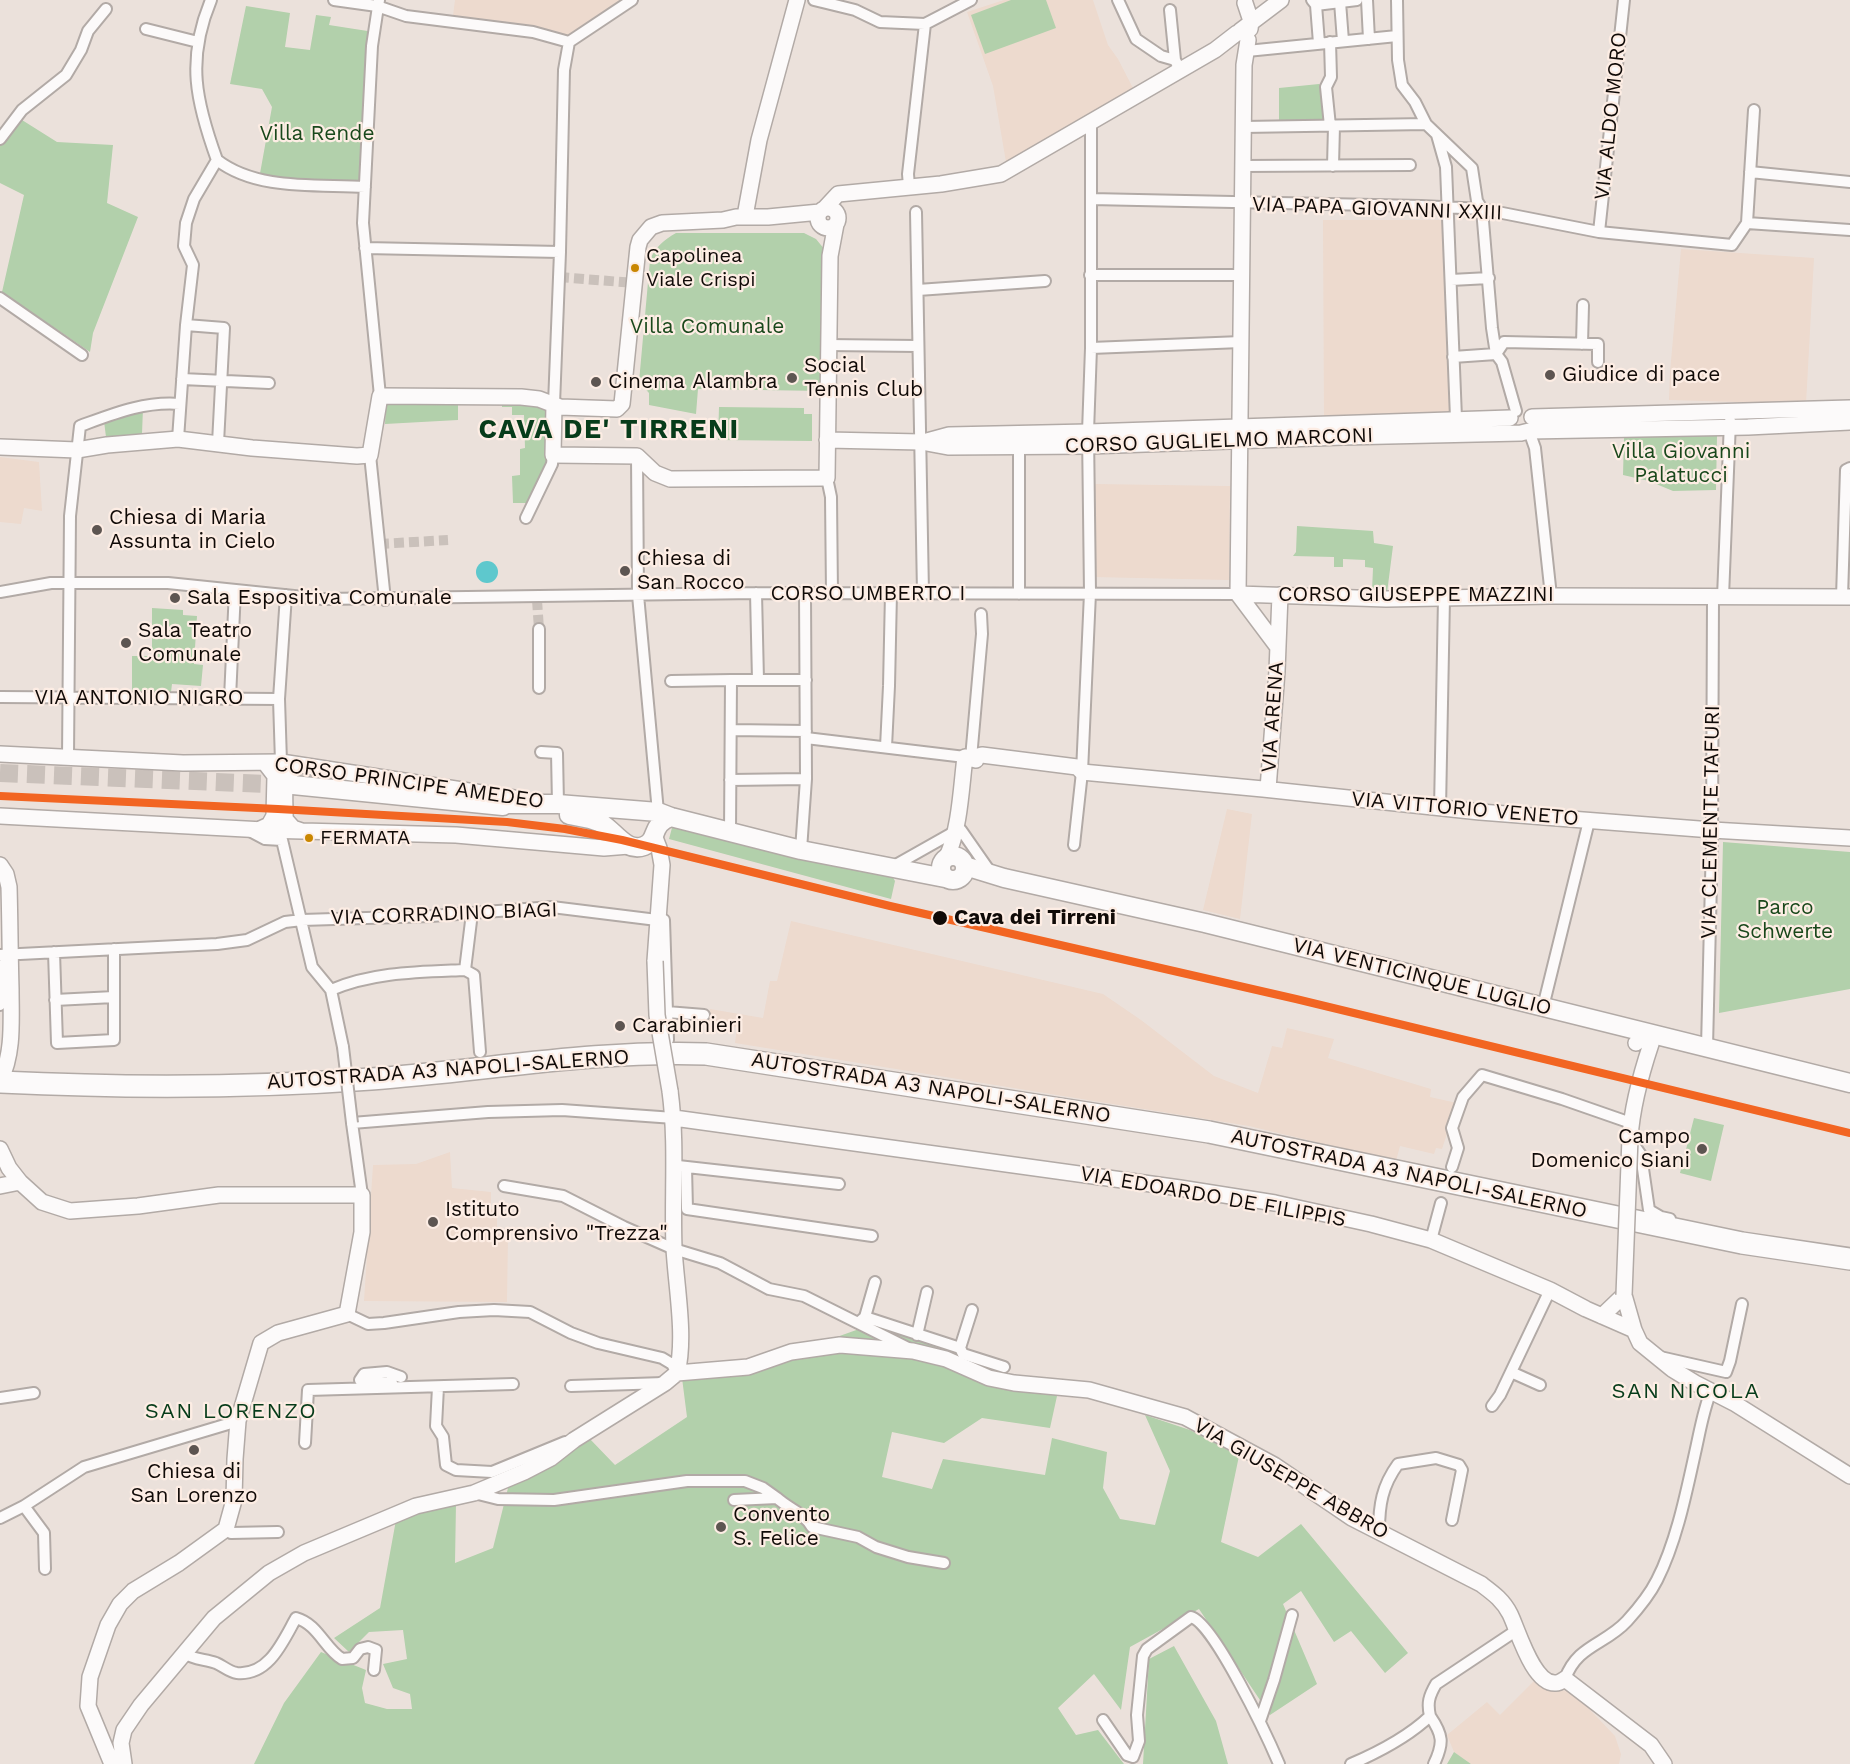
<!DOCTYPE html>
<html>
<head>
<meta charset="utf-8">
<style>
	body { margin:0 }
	canvas { display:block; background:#ebe1db }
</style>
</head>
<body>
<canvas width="1850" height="1764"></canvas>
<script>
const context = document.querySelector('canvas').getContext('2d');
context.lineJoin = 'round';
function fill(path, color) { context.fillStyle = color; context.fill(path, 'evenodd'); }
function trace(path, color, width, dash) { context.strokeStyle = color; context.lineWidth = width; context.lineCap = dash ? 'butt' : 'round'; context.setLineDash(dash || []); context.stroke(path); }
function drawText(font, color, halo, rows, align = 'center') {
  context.font = font + ' "Work Sans",sans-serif'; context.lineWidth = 4.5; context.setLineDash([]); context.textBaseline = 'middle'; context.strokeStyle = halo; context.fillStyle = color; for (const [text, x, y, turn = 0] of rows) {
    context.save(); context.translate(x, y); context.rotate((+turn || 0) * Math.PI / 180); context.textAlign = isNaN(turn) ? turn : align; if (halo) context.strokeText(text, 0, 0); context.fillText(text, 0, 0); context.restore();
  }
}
fill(new Path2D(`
	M455,0H626L572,36L453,16Z
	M1004,0H1093L1108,45L1118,59L1134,90L1017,158L1006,162L993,86L967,12Z
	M1323,220H1448L1456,418L1324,423Z
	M1681,249L1814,258L1806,404L1669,400L1670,372Z
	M0,457L39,462L42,511L24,508L21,524L0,522Z
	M1094,484L1230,486L1229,580L1092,577Z
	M1227,809L1252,814L1240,919L1203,910Z
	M791,921L1103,994L1141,1020L1214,1076L1258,1093L1272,1046L1282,1048L1287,1028L1334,1039L1328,1058L1431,1089L1430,1097L1457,1103L1442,1149L1436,1148L1434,1154L1400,1146L1396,1161L1249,1126L735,1043L737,1027L709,1023L710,1009L763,1018L770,981H777Z
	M450,1152L452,1188L491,1192V1209L497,1210V1234L508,1235L507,1302L364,1301L373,1165L416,1164Z
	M1535,1680L1555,1690L1572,1691L1615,1736L1621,1754L1619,1764H1471L1454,1752L1447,1735L1487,1702L1500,1715Z`), '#eddace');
fill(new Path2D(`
	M1011,0H1046L1056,28L985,54L971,15Z
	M246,6L290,13L285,47L310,50L316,15L331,17L329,25L374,32L365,187L259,179L272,107L262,89L230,84Z
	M1319,84L1324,88L1325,121L1279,123V88Z
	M22,120L57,142L113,145L107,203L138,217L93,333L90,352L2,292L24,195L0,183V142Z
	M676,233H804L816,239L825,250L822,391L698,389L696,414L649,405V393L639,382L650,260C656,246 664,240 676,233Z
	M458,399V420L385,424L386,400Z
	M502,399L547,406L546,466L528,503H513L512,476L520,475V449L525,448L524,415H512V407H502Z
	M719,407L804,408V414H812V441L718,440Z
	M143,408L142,434L106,437L104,421Z
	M1671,436H1717L1716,490L1673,491L1649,481L1623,475L1624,438Z
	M1297,526L1373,531L1374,543L1393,546L1387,593L1372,591L1373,568L1365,567V560L1343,559V567H1334V557L1293,556L1296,552Z
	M152,608L183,610V615L197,616L194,664L203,665L201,686L172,684L171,692L132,694V656H152Z
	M673,824L892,876L895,881L891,899L669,839Z
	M1723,842L1850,852V989L1719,1013Z
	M1694,1118L1724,1125L1711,1181L1680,1173Z
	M876,1323L1057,1396L1050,1428L982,1418L944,1443L892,1432L882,1477L932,1489L943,1459L1045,1475L1052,1438L1107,1452L1103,1488L1120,1519L1155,1525L1170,1471L1145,1415L1190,1430L1239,1456L1221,1542L1258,1557L1301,1524L1408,1653L1385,1673L1351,1631L1334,1642L1301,1591L1283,1604L1317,1684L1270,1715L1199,1609L1130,1647L1121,1710L1094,1674L1058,1708L1076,1735L1098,1730L1124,1764H254L284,1703L321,1652L366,1670L362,1688L365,1703L387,1709H412L410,1694L393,1688L383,1664L407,1659L403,1630L369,1632L349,1652L334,1638L380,1608L396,1520L456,1503L455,1563L493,1548L508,1488L589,1438L615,1465L687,1417L682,1378L730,1375Z
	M1174,1646L1216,1721L1228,1764H1143L1149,1659Z
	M1454,1752L1471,1764H1447Z`), '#b2d0ab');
fill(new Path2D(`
	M476 572a11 11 0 1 1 22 0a11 11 0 1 1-22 0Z`), '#5ec8cd');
trace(new Path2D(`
	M559,277L634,283
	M379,544L448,540
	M537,600L539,629`), '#cac1bb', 10, [10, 5]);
trace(new Path2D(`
	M0,773L291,785`), '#cac1bb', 18, [18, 9]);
const street = new Path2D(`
	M211,0C186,60 196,102 217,160
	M334,0L377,6L406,16L533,32L569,42
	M379,0L372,46L363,223L380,396
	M814,0L855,10L880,22L925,24
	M1118,0L1136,39L1161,56L1175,60
	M1312,0L1316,5L1319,43
	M1367,0L1369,39
	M1397,0L1398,60L1402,85L1415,102L1426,124L1472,168L1477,201L1482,209L1492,328L1496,354L1502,362L1516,411
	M1340,2L1343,41
	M1316,5L1357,0
	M1170,10L1175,60L1178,66
	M925,24L971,0
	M146,29L198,42
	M1247,51L1397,36
	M1330,126L1326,87L1331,77L1330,42
	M1244,127L1426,124
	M1437,135L1446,167L1456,418
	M0,139L22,110L66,75L81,50L88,31L106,9
	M217,160C257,191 317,184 365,187
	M1243,166L1410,165
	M1333,166L1334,126
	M1750,172L1850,182
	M909,186L908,174L925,24
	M1091,199L1421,206L1482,209L1599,232L1732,245L1747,223L1850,230
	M916,212L923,593
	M1747,223L1754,110
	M1599,232L1624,0
	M365,248L560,252
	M1090,275H1242
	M1451,280L1489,278
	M918,290L1045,281
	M0,298L82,355
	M186,325L224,328L218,443
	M1582,344L1583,305
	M827,345L918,346
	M1091,348L1241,342
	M1496,354L1504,342L1598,344V362
	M1453,357L1496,354
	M182,379L269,383
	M554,404L560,252L564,70L569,42L632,0
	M1529,431L1535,448L1551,596
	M178,439L186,325L193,265L184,246L186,223L194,199L217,160
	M370,455L385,600
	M637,456L638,595L658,812
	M827,478L831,497L832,594
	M526,518L552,464L553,455
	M0,592L51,583H168L323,599L756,593L1238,594
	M756,593L758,680
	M1019,594V440
	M1723,597L1730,421
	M1842,597L1846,470L1850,468
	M539,629V688
	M671,681L731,680
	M0,697L279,699
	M230,698L235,590
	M731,730L806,731
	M806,738L965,757
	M886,747L889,686L891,593
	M541,752L557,753L558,804
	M68,757L70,516L80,426C113,414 144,401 180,404
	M971,758L982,634L981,614
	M281,762L279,699L286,595
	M730,780L806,779
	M1440,809L1444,598
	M961,830L991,873
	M250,831L265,839L282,840L312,967L331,990L343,1047
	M730,832L731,680H806
	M1074,845L1082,772L1090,593L1088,432L1091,348V123
	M801,850L806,779L805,594
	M892,867L954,832
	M664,920L667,1012L704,1015
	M54,952L57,1043L114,1040V949
	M0,955L217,944L247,940L285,922L302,920L431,916L552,907L657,920
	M465,970L474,975L480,1052
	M331,990C373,972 419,972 465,970L472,913
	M55,1000L114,997
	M0,1005L3,965L9,957
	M1543,1007L1589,821
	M667,1012L668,1040
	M1707,1047L1712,840L1713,597
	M1630,1139L1641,1155L1649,1210L1661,1217L1670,1219
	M678,1166L839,1184
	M686,1167L687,1209L872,1236
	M1452,1167L1458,1148L1452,1128L1463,1097L1482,1075L1562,1099L1631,1123
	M504,1186L563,1196L624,1227L674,1249L720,1263L769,1289L804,1296L908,1348
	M362,1195L352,1123L488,1112L562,1110L674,1118
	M1431,1240L1441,1203
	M347,1314L368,1324L384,1323L459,1312L494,1310L530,1312L571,1333L598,1343L662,1358L672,1364L677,1373
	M865,1317L875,1282
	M858,1323L865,1317L960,1348L963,1354L1004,1367
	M917,1335L927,1292
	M960,1348L972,1310
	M1660,1357L1726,1372L1730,1361L1742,1304
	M1511,1372L1540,1385
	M392,1383L360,1380L364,1374L387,1372L401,1377
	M571,1386L664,1383
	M438,1387L436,1426L443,1437L446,1465L456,1470L492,1472L565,1442
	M0,1398L34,1393
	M1492,1406L1500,1395L1550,1290
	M305,1443L308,1390L513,1384
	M474,1493L498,1499L554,1500L687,1481H745L763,1488L777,1498L734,1500
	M777,1498C789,1509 804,1513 812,1527L858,1537L876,1547L908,1557L944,1563
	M24,1506L44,1533L45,1569
	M0,1518L24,1506L84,1467L238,1421
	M226,1529L231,1533L278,1532
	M1379,1531C1379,1505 1382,1486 1398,1464L1436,1458L1459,1465L1462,1470L1452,1520
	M184,1653C194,1660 205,1659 216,1663C223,1666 229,1672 237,1673C269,1676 283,1641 296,1618C318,1624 325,1649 342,1659L353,1658L360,1649L368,1647L376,1650L374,1670
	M1565,1679C1577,1645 1605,1645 1627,1621C1637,1610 1650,1594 1657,1580C1676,1543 1686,1494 1695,1453C1700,1431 1703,1411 1711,1391
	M1430,1716C1443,1735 1444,1743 1434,1764
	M1103,1720L1127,1755L1133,1757L1139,1741L1137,1715L1143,1656L1147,1649L1191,1617C1214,1623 1268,1738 1279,1764
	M1260,1721L1274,1680L1292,1615
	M1351,1764C1379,1752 1408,1737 1430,1716C1427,1703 1429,1696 1436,1684L1517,1630`);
const secondary = new Path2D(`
	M1245,3L1251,21L1250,29
	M1240,31L1281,0
	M818 218a10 10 0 1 1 20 0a10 10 0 1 1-20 0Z
	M825,208L838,194L941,184L1001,174L1215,50L1237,33
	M745,216L759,140L797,0
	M554,404L553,455L637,456L655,473L670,479L827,478L830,256L836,224
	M1532,417L1850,408
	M827,440L921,442L948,447L1089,446L1343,437L1521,433L1529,431L1748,427L1850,422
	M927,441L949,435L1088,432L1510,418
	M0,447L77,450L107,445L178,439L252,448L357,456L370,455L380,396L521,397L539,399L560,407L617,409L622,404L638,247L640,240L651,227L662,223L723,220L736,217H768L820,212
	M1238,594L1386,599L1551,596L1850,597
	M1238,594L1244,65L1248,40
	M1238,594L1277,646
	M0,754L183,763L281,762L514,798
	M971,758L982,755L1077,767L1082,772L1263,789L1480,812L1712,830L1850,838
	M300,765C279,774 286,799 285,819L293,828L302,831
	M1268,789L1277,671L1280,595
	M0,816L264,830L456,835L604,848L629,846
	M258,830L269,825L274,816L275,776L265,763
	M654,835L659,848L662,865L655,961
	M947,857C960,827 961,789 965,757L976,760
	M0,865L6,874L9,887C10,921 10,955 11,989C11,1020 14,1053 0,1081
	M670,1091C677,1143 672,1196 674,1248C676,1286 686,1337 677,1373
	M674,1118L1180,1188L1275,1203L1371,1224L1431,1240L1550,1290L1586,1309L1634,1330
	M1630,1138C1632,1106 1641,1074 1651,1044L1646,1034L1636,1043
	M0,1149L9,1168L20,1182L0,1186
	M20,1182L42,1202L70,1211L138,1206L219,1195H362V1232L347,1314L278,1333L261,1343L238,1421L235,1459L234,1500L226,1529L179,1563L133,1591L120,1604L108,1625L90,1677L88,1706L112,1764
	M1624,1295L1634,1330L1640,1343L1672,1369L1695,1383L1734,1403L1850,1476
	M1602,1316L1624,1295
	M677,1373L748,1367L791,1352L840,1345L913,1351L946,1359L989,1378L1014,1383L1089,1390L1185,1417L1274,1465L1352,1518L1481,1584C1493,1593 1503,1600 1510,1614C1518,1630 1533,1685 1556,1683C1559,1683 1562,1681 1565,1679L1651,1745L1664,1764
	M124,1764L121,1743L124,1730L141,1705L214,1618L269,1573L304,1553L416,1506L474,1493L524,1472L551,1458L574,1440L665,1383L677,1373`);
const primary = new Path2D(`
	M293,785L503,806
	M491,804H558L658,812L671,817L801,850L945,878
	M569,815C580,817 591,818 601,823C615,831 626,853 644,846C659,840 650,824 671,817
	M941 868a12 12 0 1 1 24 0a12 12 0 1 1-24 0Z
	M965,866L1004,878L1205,923L1850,1083`);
const highway = new Path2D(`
	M0,1082C124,1088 248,1088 371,1079C482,1071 594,1050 706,1054L1209,1132L1742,1243L1850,1259`);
trace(street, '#b2aaa6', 14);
trace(secondary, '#b2aaa6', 18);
trace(primary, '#b2aaa6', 21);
trace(highway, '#b2aaa6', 24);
trace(street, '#fcfafa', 10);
trace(secondary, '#fcfafa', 15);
trace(primary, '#fcfafa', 18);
trace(highway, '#fcfafa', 21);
const streetBridge = new Path2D(`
	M343,1047L352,1123`);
const secondaryBridge = new Path2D(`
	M655,961L657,1015L670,1091
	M1624,1295L1630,1138`);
trace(streetBridge, '#b2aaa6', 14, []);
trace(secondaryBridge, '#b2aaa6', 18, []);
trace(streetBridge, '#fcfafa', 10);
trace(secondaryBridge, '#fcfafa', 15);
trace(new Path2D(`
	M0,796L278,809L507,822L565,829L622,840L890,906L1296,999L1850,1133`), '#f26522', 8);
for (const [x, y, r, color] of [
	[635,268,5,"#c98701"],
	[1550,375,6,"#5d5551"],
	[792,378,6,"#5d5551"],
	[596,382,6,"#5d5551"],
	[97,530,6,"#5d5551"],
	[625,571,6,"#5d5551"],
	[175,598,6,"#5d5551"],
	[126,643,6,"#5d5551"],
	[309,838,5,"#c98701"],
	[940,918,8,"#100a07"],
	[620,1026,6,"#5d5551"],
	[1702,1149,6,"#5d5551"],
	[433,1222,6,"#5d5551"],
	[194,1450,6,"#5d5551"],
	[721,1527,6,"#5d5551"]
]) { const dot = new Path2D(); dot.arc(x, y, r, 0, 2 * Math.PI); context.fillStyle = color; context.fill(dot); trace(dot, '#fdede4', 2); }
drawText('20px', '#100a07', '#fdede4', [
	["Capolinea",646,256],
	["Viale Crispi",646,280],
	["FERMATA",320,838]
], 'left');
drawText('21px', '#100a07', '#fdede4', [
	["VIA ALDO MORO",1611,116,-84],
	["VIA PAPA GIOVANNI XXIII",1377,209,2],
	["CORSO GUGLIELMO MARCONI",1219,441,-2],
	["CORSO UMBERTO I",868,594],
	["CORSO GIUSEPPE MAZZINI",1416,595],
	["VIA ANTONIO NIGRO",139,698],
	["VIA ARENA",1273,717,-86],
	["CORSO PRINCIPE AMEDEO",409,783,8],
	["VIA VITTORIO VENETO",1465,809,5],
	["VIA CLEMENTE TAFURI",1711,822,-89],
	["VIA CORRADINO BIAGI",444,914,-2],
	["VIA VENTICINQUE LUGLIO",1422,977,14],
	["AUTOSTRADA A3 NAPOLI-SALERNO",448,1070,-4],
	["AUTOSTRADA A3 NAPOLI-SALERNO",931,1088,9],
	["AUTOSTRADA A3 NAPOLI-SALERNO",1409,1174,12],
	["VIA EDOARDO DE FILIPPIS",1213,1197,10],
	["VIA GIUSEPPE ABBRO",1291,1479,30]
]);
drawText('21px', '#19481b', '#fdede4', [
	["Villa Rende",317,134],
	["Villa Comunale",707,327],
	["Villa Giovanni",1681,452],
	["Palatucci",1681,476],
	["Parco",1785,908],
	["Schwerte",1785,932]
]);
drawText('21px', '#100a07', '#fdede4', [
	["Social",804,366],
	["Tennis Club",804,390],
	["Giudice di pace",1562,375],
	["Cinema Alambra",608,382],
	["Chiesa di Maria",109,518],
	["Assunta in Cielo",109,542],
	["Chiesa di",637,559],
	["San Rocco",637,583],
	["Sala Espositiva Comunale",187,598],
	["Sala Teatro",138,631],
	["Comunale",138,655],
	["Carabinieri",632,1026],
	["Campo",1690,1137,"right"],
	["Domenico Siani",1690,1161,"right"],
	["Istituto",445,1210],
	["Comprensivo \"Trezza\"",445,1234],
	["Chiesa di",194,1472,"center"],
	["San Lorenzo",194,1496,"center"],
	["Convento",733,1515],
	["S. Felice",733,1539]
], 'left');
drawText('bold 21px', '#100a07', '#fdede4', [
	["Cava dei Tirreni",954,918]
], 'left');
context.letterSpacing = '1.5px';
drawText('22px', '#073c1a', '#fdede4', [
	["SAN NICOLA",1686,1392],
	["SAN LORENZO",231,1412]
]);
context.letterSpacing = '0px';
context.letterSpacing = '1.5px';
drawText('bold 27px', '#073c1a', '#fdede4', [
	["CAVA DE' TIRRENI",609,430]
]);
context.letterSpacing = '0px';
</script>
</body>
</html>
